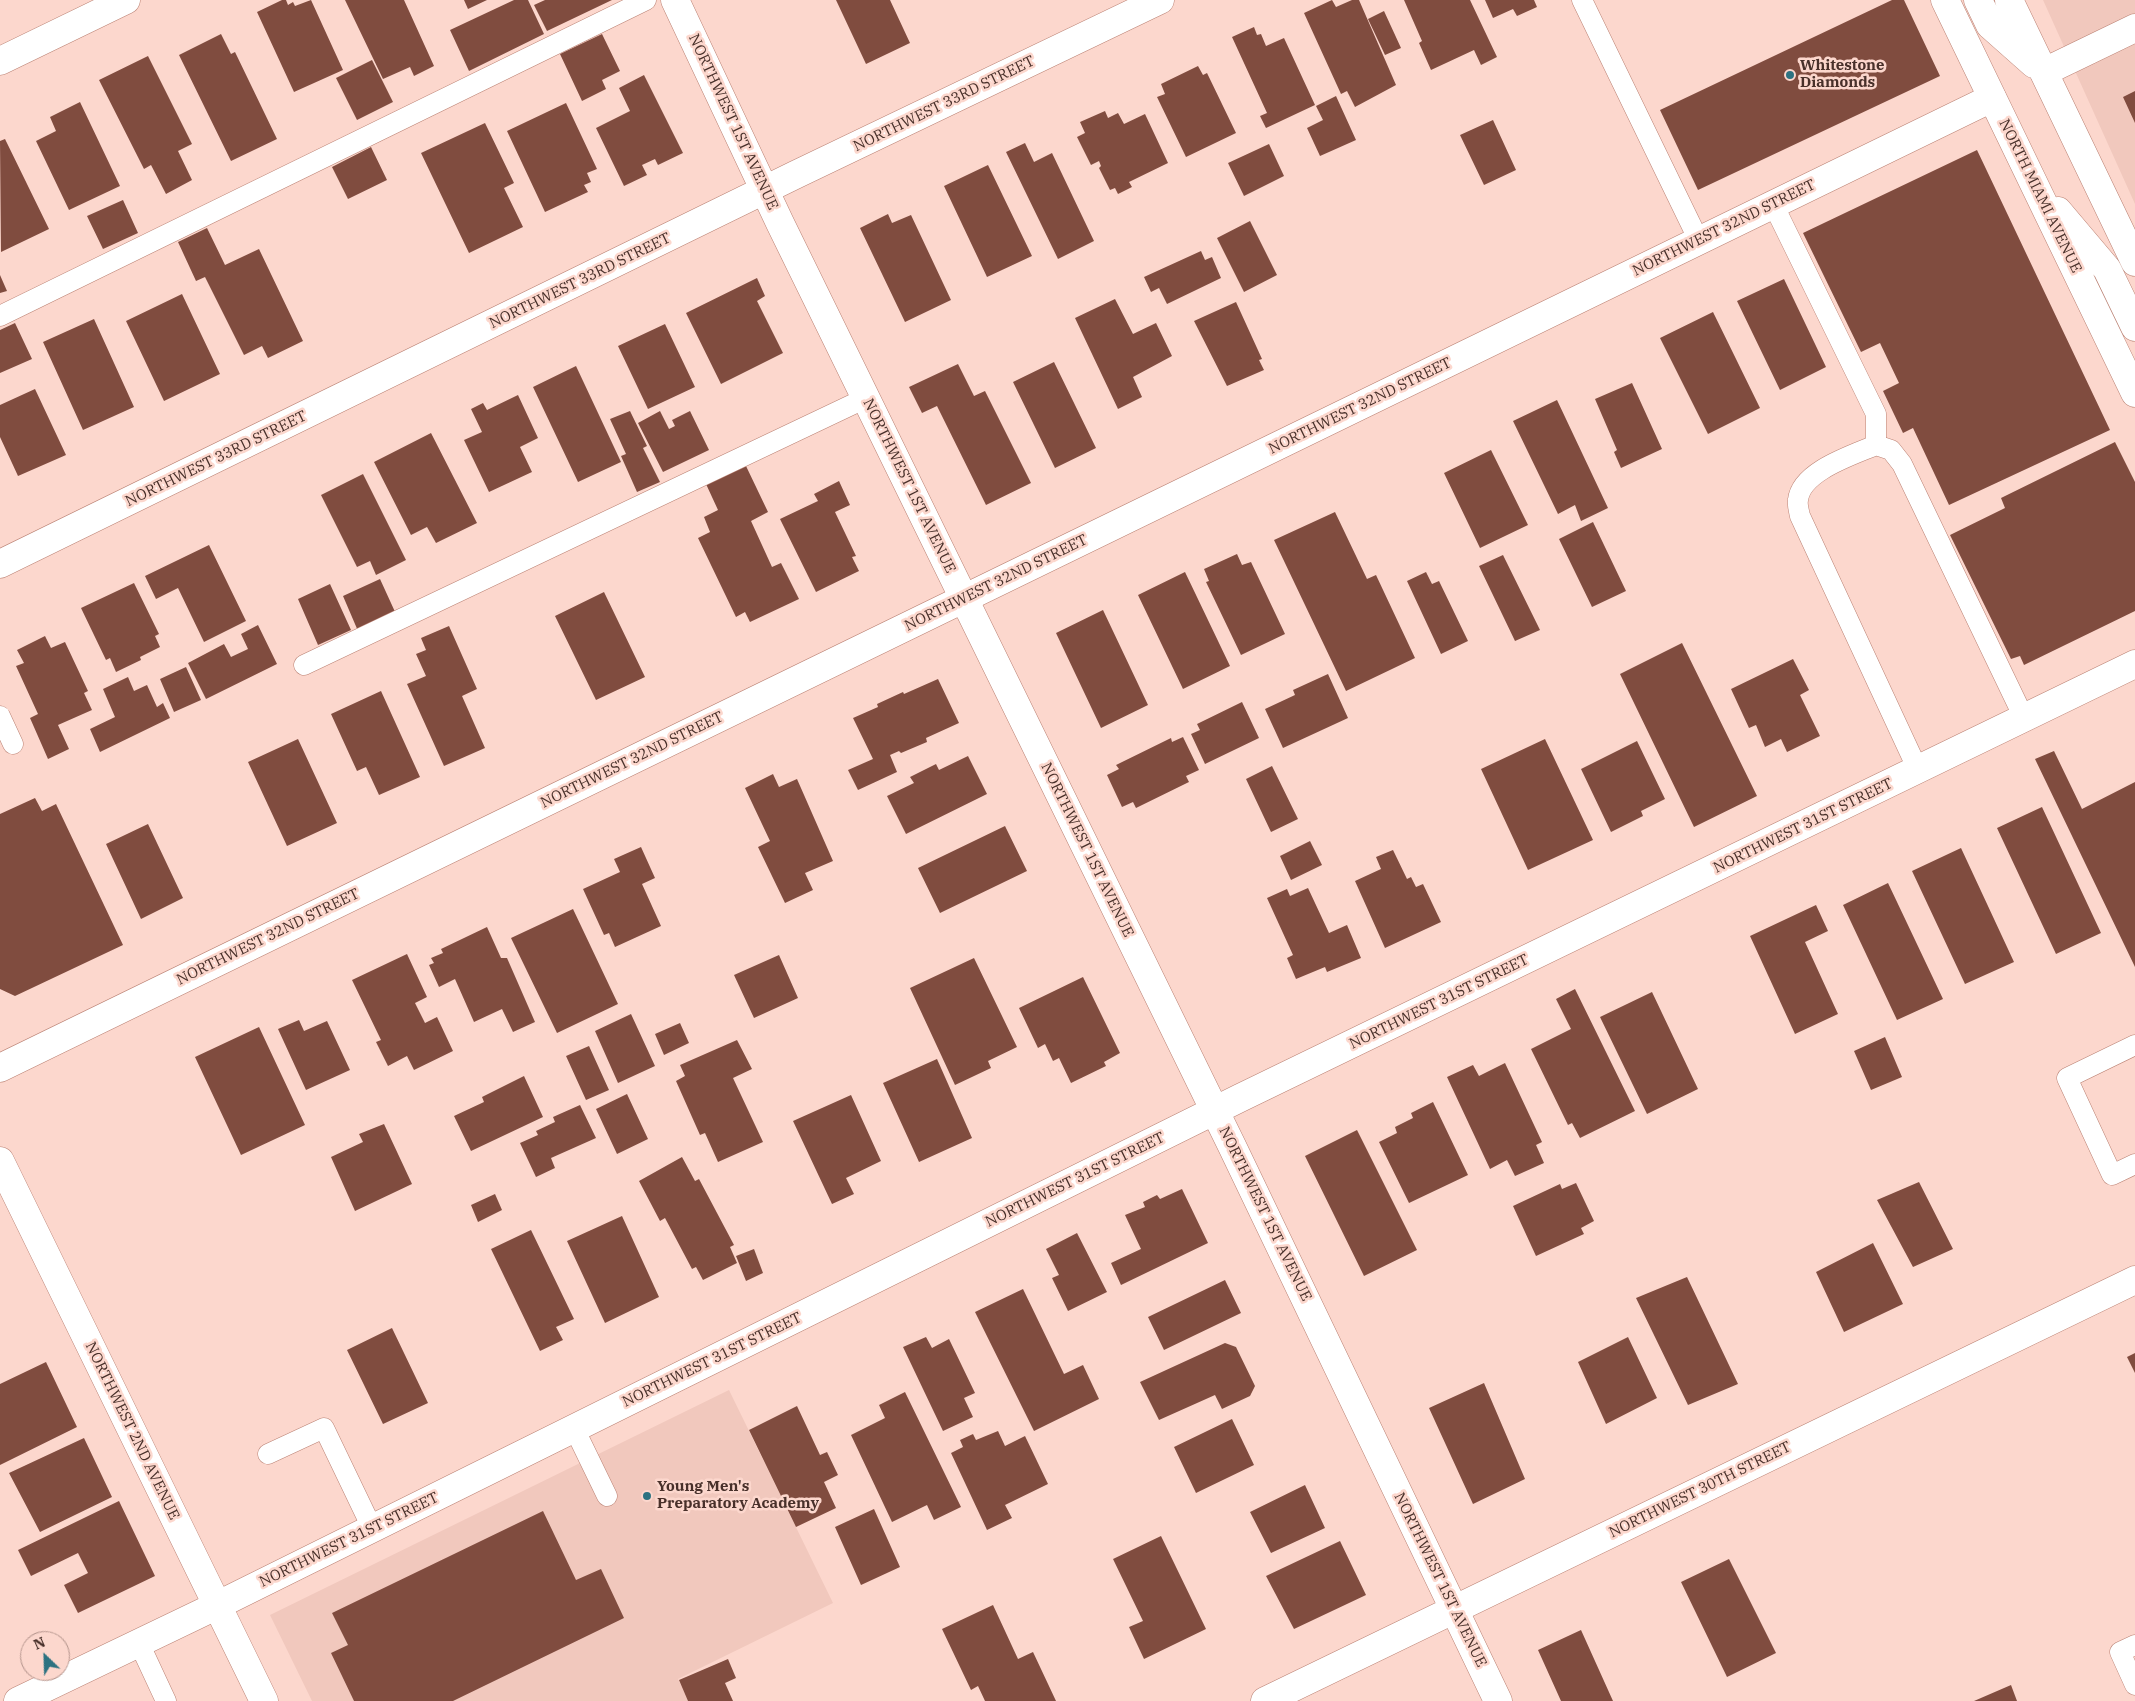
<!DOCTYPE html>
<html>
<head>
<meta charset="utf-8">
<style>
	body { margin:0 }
	#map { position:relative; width:2135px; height:1701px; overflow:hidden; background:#fcd7cd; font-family:"IBM Plex Serif",serif }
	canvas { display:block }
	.north { position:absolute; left:20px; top:1631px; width:50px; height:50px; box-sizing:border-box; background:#fcd7cd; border:1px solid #b4948c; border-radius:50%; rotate:336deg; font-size:14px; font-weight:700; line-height:20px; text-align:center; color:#48302a }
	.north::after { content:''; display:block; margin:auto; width:18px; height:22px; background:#2d7281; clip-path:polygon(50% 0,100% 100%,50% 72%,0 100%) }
</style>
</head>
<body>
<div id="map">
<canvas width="2135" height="1701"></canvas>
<div class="north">N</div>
</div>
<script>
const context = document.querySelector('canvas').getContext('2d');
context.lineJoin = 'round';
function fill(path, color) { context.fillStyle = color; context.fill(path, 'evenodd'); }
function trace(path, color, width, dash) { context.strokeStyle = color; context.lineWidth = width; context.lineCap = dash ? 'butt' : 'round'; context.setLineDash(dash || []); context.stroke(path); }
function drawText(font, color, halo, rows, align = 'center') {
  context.font = font + ' "IBM Plex Serif",serif'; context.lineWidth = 5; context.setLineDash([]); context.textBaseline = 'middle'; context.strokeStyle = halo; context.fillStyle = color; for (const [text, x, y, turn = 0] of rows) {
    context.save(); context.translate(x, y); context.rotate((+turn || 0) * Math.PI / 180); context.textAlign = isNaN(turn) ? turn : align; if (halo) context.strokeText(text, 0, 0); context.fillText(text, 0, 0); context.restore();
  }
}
fill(new Path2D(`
	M2043,0H2135V204Z
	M729,1390L833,1603L678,1679L689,1701H312L270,1615Z`), '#f1c8bd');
fill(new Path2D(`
	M282,0H286L288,5L293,2L295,6L311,0L343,70L294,92L257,12Z
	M345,0H404L434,66L414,76L410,67L383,79Z
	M464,0H487L468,9Z
	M514,0H528L544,34L469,71L450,30Z
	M545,0H612L547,31L534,5Z
	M836,0H890L910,43L866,64Z
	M1332,0L1336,7L1352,0H1359L1396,85L1355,107L1347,91L1341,94L1304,13Z
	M1404,0H1470L1497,57L1481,65L1474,50L1431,70L1419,43L1422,41Z
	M1485,0H1534L1537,7L1517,16L1513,9L1493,18Z
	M1892,0H1904L1940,76L1698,190L1660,110Z
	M1384,11L1401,48L1385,55L1368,19Z
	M1254,27L1257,35L1261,34L1266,46L1284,38L1315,105L1266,128L1260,116L1267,113L1232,37Z
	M221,34L231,54L235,52L277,139L231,161L179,55Z
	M602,34L620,71L602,80L606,89L582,101L560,54Z
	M148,56L192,144L178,151L192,180L166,194L151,165L144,169L99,80Z
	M372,60L393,102L357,120L336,78Z
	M1198,66L1203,75L1207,73L1236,133L1186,157L1157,97L1165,94L1161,84Z
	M644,75L683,153L658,165L655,159L642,165L647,175L624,186L596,128L630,111L619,88Z
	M2135,91V123L2123,97Z
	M1336,96L1356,140L1320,156L1307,128L1323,120L1316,106Z
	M80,102L120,186L69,210L36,141L56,131L50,117Z
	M566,103L597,169L587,173L591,182L584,185L588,192L545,212L507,131Z
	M1105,111L1108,118L1118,113L1124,124L1145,114L1168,163L1129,182L1132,187L1118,194L1115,188L1110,190L1099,168L1101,166L1099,161L1091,165L1077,137L1085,133L1080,122Z
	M1493,120L1516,170L1484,185L1460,135Z
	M485,123L514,183L504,188L523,227L469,253L421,153Z
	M5,139L49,229L1,252L0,141Z
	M1025,143L1034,162L1052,153L1094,241L1058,259L1006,152Z
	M1269,144L1284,176L1244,196L1228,163Z
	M371,147L387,180L348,199L332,167Z
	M1977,150L2110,430L1949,505L1913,428L1903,433L1883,391L1899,383L1880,343L1861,352L1803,233Z
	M988,165L1032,256L987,277L944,186Z
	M123,200L138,233L103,249L87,216Z
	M888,214L892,223L911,215L951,300L905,322L860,228Z
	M1250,221L1277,275L1244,292L1217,238Z
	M207,228L225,265L259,249L303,341L268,358L262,346L244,355L205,277L196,281L178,242Z
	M1201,251L1205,260L1212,257L1221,278L1167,304L1159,288L1151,292L1144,277Z
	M0,275L7,291L0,293Z
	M757,278L765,296L757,301L783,353L721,384L686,313Z
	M1784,279L1826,367L1780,390L1737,301Z
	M182,294L220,374L164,401L126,321Z
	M1115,299L1133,334L1156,323L1172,356L1133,377L1142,397L1118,409L1075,318Z
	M1236,302L1262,359L1259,360L1264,370L1227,386L1194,321Z
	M1713,312L1760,408L1708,434L1660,338Z
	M94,319L134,407L83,430L43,342Z
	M15,323L32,359L0,373V330Z
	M665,324L695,387L648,409L618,346Z
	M1054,362L1096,448L1055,468L1013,382Z
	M958,364L974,396L985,391L1031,483L986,505L937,406L922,413L909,387Z
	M576,366L621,462L578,482L533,387Z
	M1632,383L1662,449L1621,468L1614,452L1617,450L1595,399Z
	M35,389L66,455L18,476L0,437V405Z
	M518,395L538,438L520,447L532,472L489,492L464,440L482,432L471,409L483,403L487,410Z
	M1557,400L1608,508L1581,521L1575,505L1558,514L1513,421Z
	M630,411L647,446L643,448L660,482L637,492L621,456L626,454L610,419Z
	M660,411L669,429L675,426L672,420L690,411L709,450L663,472L638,423Z
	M431,433L477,523L436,543L427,527L411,535L374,462Z
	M2115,442L2135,482V611L2024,665L2020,656L2011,659L1950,535L2005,508L2001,498Z
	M1491,450L1528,525L1480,548L1444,473Z
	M746,466L768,512L751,521L772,567L781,563L799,599L750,622L745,612L736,617L698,538L710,532L704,517L718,510L706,484Z
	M363,474L406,560L376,575L370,561L357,567L321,495Z
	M839,481L850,505L835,512L856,556L852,557L859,571L816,592L780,519L818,501L814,494Z
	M1335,512L1367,579L1376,575L1415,658L1346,691L1274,540Z
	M1593,522L1626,591L1592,607L1559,539Z
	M209,545L246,621L204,642L178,588L156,599L145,576Z
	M1237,554L1242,565L1251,562L1285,634L1241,655L1206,582L1209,581L1204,569Z
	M1503,555L1540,630L1515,641L1479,566Z
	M1185,572L1230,666L1183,689L1138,595Z
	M1426,572L1432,584L1439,581L1468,641L1441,654L1407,581Z
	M380,579L396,614L358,631L343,596Z
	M134,583L159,634L155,636L160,647L140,657L141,660L116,672L110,658L106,660L81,608Z
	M330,584L351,630L318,645L298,599Z
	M604,592L645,677L596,700L555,616Z
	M1103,610L1148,705L1101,728L1056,633Z
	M258,625L277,664L206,699L188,663L224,644L231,657L248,649L241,634Z
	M449,626L477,689L462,696L485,748L444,766L407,684L426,676L416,654L426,650L421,638Z
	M45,636L51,648L65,642L88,691L84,693L92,710L58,725L69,749L48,759L30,718L38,714L16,666L24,663L17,650Z
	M1682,643L1757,796L1694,827L1620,674Z
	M1793,659L1809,690L1800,695L1820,736L1787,752L1781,739L1765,747L1756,725L1749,728L1731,689Z
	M186,667L201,700L174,712L160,679Z
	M1328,674L1348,718L1283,748L1265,709L1295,695L1293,690Z
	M128,677L134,691L147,685L157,707L163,703L170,718L100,752L90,729L115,717L103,689Z
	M938,679L959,723L926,738L927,742L901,753L899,751L890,755L897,772L858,790L848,770L873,759L853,718L878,707L877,704L903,692L904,694Z
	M381,691L420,777L379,795L366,767L357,771L331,714Z
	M1242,702L1259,738L1205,764L1191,734L1200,730L1197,724Z
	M1183,737L1199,770L1186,776L1189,782L1136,808L1133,802L1122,807L1107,775L1119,769L1116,765L1171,738L1172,742Z
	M298,739L337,823L287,846L248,762Z
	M1545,739L1593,840L1528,870L1481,769Z
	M1637,741L1665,799L1641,811L1643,816L1611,832L1581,769Z
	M2054,751L2082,809L2135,782V967L2035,759Z
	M968,756L987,794L906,834L887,796L914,783L910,777L936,764L939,770Z
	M1272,766L1298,819L1271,832L1246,779Z
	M773,774L779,787L797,779L833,861L805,873L813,890L785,903L758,847L770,841L745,788Z
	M35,798L42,811L56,804L123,945L15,996L0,989V814Z
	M2042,807L2101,933L2056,954L1997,828Z
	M148,824L183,898L141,919L106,844Z
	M1005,826L1027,871L940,913L918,868Z
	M1310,841L1322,865L1291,880L1280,856Z
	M641,847L655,878L642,884L661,926L615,947L609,933L604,935L583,889L620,872L614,859Z
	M1961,848L2014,962L1965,984L1912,871Z
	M1393,850L1407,879L1411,877L1416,887L1423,884L1441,922L1385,948L1355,881L1381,869L1376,857Z
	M1888,883L1943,999L1897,1020L1843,905Z
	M1308,888L1329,933L1347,925L1361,958L1327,972L1325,967L1296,979L1287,958L1293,955L1267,898L1287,889L1290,896Z
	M1816,905L1828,931L1805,942L1838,1014L1795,1034L1750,936Z
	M573,909L618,1004L557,1033L511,938Z
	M487,927L501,958H507L535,1022L513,1032L502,1009L474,1022L455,979L439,987L429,965L434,963L431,958L443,953L441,949Z
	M407,954L427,997L415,1003L425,1023L437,1017L453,1051L414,1070L407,1056L388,1066L376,1042L381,1040L352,980Z
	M779,955L798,998L754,1018L734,975Z
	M974,958L1017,1047L988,1061L991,1068L955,1085L910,988Z
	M1083,977L1120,1053L1104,1062L1106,1066L1071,1083L1059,1058L1053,1061L1045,1044L1038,1048L1019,1008Z
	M1575,989L1635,1111L1580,1138L1572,1123L1568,1125L1531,1049L1571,1029L1556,999Z
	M1652,992L1698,1089L1647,1114L1600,1017Z
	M631,1014L655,1066L618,1083L595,1031Z
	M299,1020L304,1031L327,1021L350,1070L306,1090L278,1029Z
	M680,1023L689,1043L664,1055L655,1034Z
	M259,1027L305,1125L241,1155L195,1057Z
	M1885,1037L1902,1077L1871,1090L1854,1051Z
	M737,1040L752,1069L733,1078L763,1142L718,1162L705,1133L700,1135L676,1081L685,1076L680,1065Z
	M589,1046L609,1090L586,1100L566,1056Z
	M937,1059L972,1138L919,1162L883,1083Z
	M1505,1063L1542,1142L1536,1145L1544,1163L1515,1176L1507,1160L1490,1169L1447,1077L1473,1065L1479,1076Z
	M524,1076L543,1117L471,1151L454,1116L484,1102L482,1097Z
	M627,1094L648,1139L617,1154L596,1109Z
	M851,1095L881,1161L846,1178L854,1194L832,1204L793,1121Z
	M1433,1102L1468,1175L1409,1203L1379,1142L1397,1133L1395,1127L1413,1118L1411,1113Z
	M580,1105L596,1138L551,1158L555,1168L536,1177L520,1143L538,1135L536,1131L555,1122L553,1117Z
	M384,1124L412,1184L355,1211L331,1157L363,1142L359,1134Z
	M1357,1130L1417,1250L1364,1276L1305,1156Z
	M682,1157L695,1181L699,1179L734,1245L730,1247L737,1263L703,1280L696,1267L692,1269L665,1218L660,1221L639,1181Z
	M1919,1182L1953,1249L1913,1267L1877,1200Z
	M1576,1183L1594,1221L1581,1228L1584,1234L1536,1256L1513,1206L1560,1184L1562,1189Z
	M1182,1189L1208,1243L1121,1285L1111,1263L1141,1249L1125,1215L1145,1207L1143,1202L1157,1195L1160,1199Z
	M495,1194L502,1210L478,1222L471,1205Z
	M622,1216L659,1297L605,1323L567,1241Z
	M531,1230L574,1319L556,1327L563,1340L540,1351L491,1249Z
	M1077,1233L1107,1292L1068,1311L1052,1278L1059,1275L1046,1249Z
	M1873,1243L1903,1304L1844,1332L1816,1272Z
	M754,1249L763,1273L746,1281L736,1256Z
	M1687,1277L1738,1384L1688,1405L1636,1298Z
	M1225,1280L1241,1313L1164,1350L1148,1317Z
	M1023,1289L1064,1374L1083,1365L1099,1399L1034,1431L975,1312Z
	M392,1328L428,1403L383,1424L347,1350Z
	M926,1337L932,1348L949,1339L975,1393L964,1398L973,1417L943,1431L903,1347Z
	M1628,1337L1657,1398L1606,1424L1578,1362Z
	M1225,1343L1236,1347L1255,1386L1250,1396L1222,1409L1215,1395L1159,1420L1140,1382Z
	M2135,1353V1373L2127,1357Z
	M46,1362L77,1427L0,1465V1384Z
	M1484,1383L1525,1479L1473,1504L1429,1408Z
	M905,1392L961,1507L934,1520L927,1505L892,1522L851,1435L885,1418L879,1405Z
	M797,1406L820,1455L827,1452L838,1475L824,1482L836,1508L796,1527L749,1430Z
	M1232,1419L1254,1465L1196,1493L1174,1447Z
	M998,1431L1005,1446L1025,1436L1048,1484L1005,1505L1012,1518L987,1530L951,1453L963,1447L960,1440L973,1434L976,1440Z
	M84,1438L112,1497L40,1532L9,1473Z
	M1305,1485L1325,1528L1271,1553L1250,1512Z
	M119,1501L155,1576L78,1613L64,1585L88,1573L78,1553L31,1576L18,1550Z
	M874,1509L900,1567L861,1585L835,1527Z
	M543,1511L576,1580L601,1569L624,1618L453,1701H354L331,1653L348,1645L332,1613Z
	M1161,1536L1206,1629L1144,1659L1129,1627L1143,1621L1113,1559Z
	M1340,1541L1366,1595L1294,1629L1266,1576Z
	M1729,1559L1776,1653L1727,1677L1681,1582Z
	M993,1605L1018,1659L1033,1652L1056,1701H985L978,1686L971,1690L942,1629Z
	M1581,1630L1613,1701H1561L1538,1650Z
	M728,1659L736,1678L725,1683L733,1701H688L679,1680Z
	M2011,1685L2017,1701H1974Z`), '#804c3f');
const lane = new Path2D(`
	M1582,0L1699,241
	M1773,204L1876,414V445
	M0,316L646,0
	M304,665L866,398
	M0,716L13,744
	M1918,770L1800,516C1799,511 1797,505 1798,500C1801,471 1853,455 1876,445L1891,450L1902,464L2024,718
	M2135,1045L2067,1078L2112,1175L2135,1164
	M574,1428L607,1496
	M268,1454L324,1428L372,1528
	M139,1643L166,1701
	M2135,1645L2120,1652L2135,1685`);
const street = new Path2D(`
	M675,0L780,223L1232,1146L1498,1701
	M0,61L126,0
	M2044,72L2135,28
	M0,564L795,175L1160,0
	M0,1068L1992,98
	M18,1701L218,1605L1240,1098L2135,664
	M1265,1701L2135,1280`);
const secondary = new Path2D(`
	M1945,0L2135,393
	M1978,0L1990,25L2034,64
	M2009,0L2135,262
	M2058,211L2107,269L2135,327
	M0,1161L264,1701`);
trace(lane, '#ba8173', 21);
trace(street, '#ba8173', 29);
trace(secondary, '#ba8173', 29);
trace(lane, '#fff', 20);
trace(street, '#fff', 28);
trace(secondary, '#fff', 28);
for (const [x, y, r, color] of [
	[1790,75,5,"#2d7281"],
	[647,1496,5,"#2d7281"]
]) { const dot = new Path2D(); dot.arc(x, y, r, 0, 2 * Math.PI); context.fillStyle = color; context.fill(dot); trace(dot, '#fcd7cd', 2); }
drawText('bold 15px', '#48302a', '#fcd7cd', [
	["Whitestone",1800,66],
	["Diamonds",1800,83],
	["Young Men's",657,1487],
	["Preparatory Academy",657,1504]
], 'left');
drawText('15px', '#48302a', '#fcd7cd', [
	["NORTHWEST 33RD STREET",944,104,-26],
	["NORTHWEST 1ST AVENUE",733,122,65],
	["NORTH MIAMI AVENUE",2040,196,64],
	["NORTHWEST 32ND STREET",1724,228,-26],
	["NORTHWEST 33RD STREET",580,281,-26],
	["NORTHWEST 32ND STREET",1360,406,-26],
	["NORTHWEST 33RD STREET",216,459,-26],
	["NORTHWEST 1ST AVENUE",909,486,64],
	["NORTHWEST 32ND STREET",996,583,-26],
	["NORTHWEST 32ND STREET",632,760,-26],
	["NORTHWEST 31ST STREET",1803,826,-26],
	["NORTHWEST 1ST AVENUE",1087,850,64],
	["NORTHWEST 32ND STREET",268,937,-26],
	["NORTHWEST 31ST STREET",1439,1002,-26],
	["NORTHWEST 31ST STREET",1075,1180,-26],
	["NORTHWEST 1ST AVENUE",1265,1214,64],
	["NORTHWEST 31ST STREET",712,1360,-26],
	["NORTHWEST 2ND AVENUE",132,1431,64],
	["NORTHWEST 30TH STREET",1700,1490,-26],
	["NORTHWEST 31ST STREET",349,1540,-26],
	["NORTHWEST 1ST AVENUE",1440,1580,64]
]);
</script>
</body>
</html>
